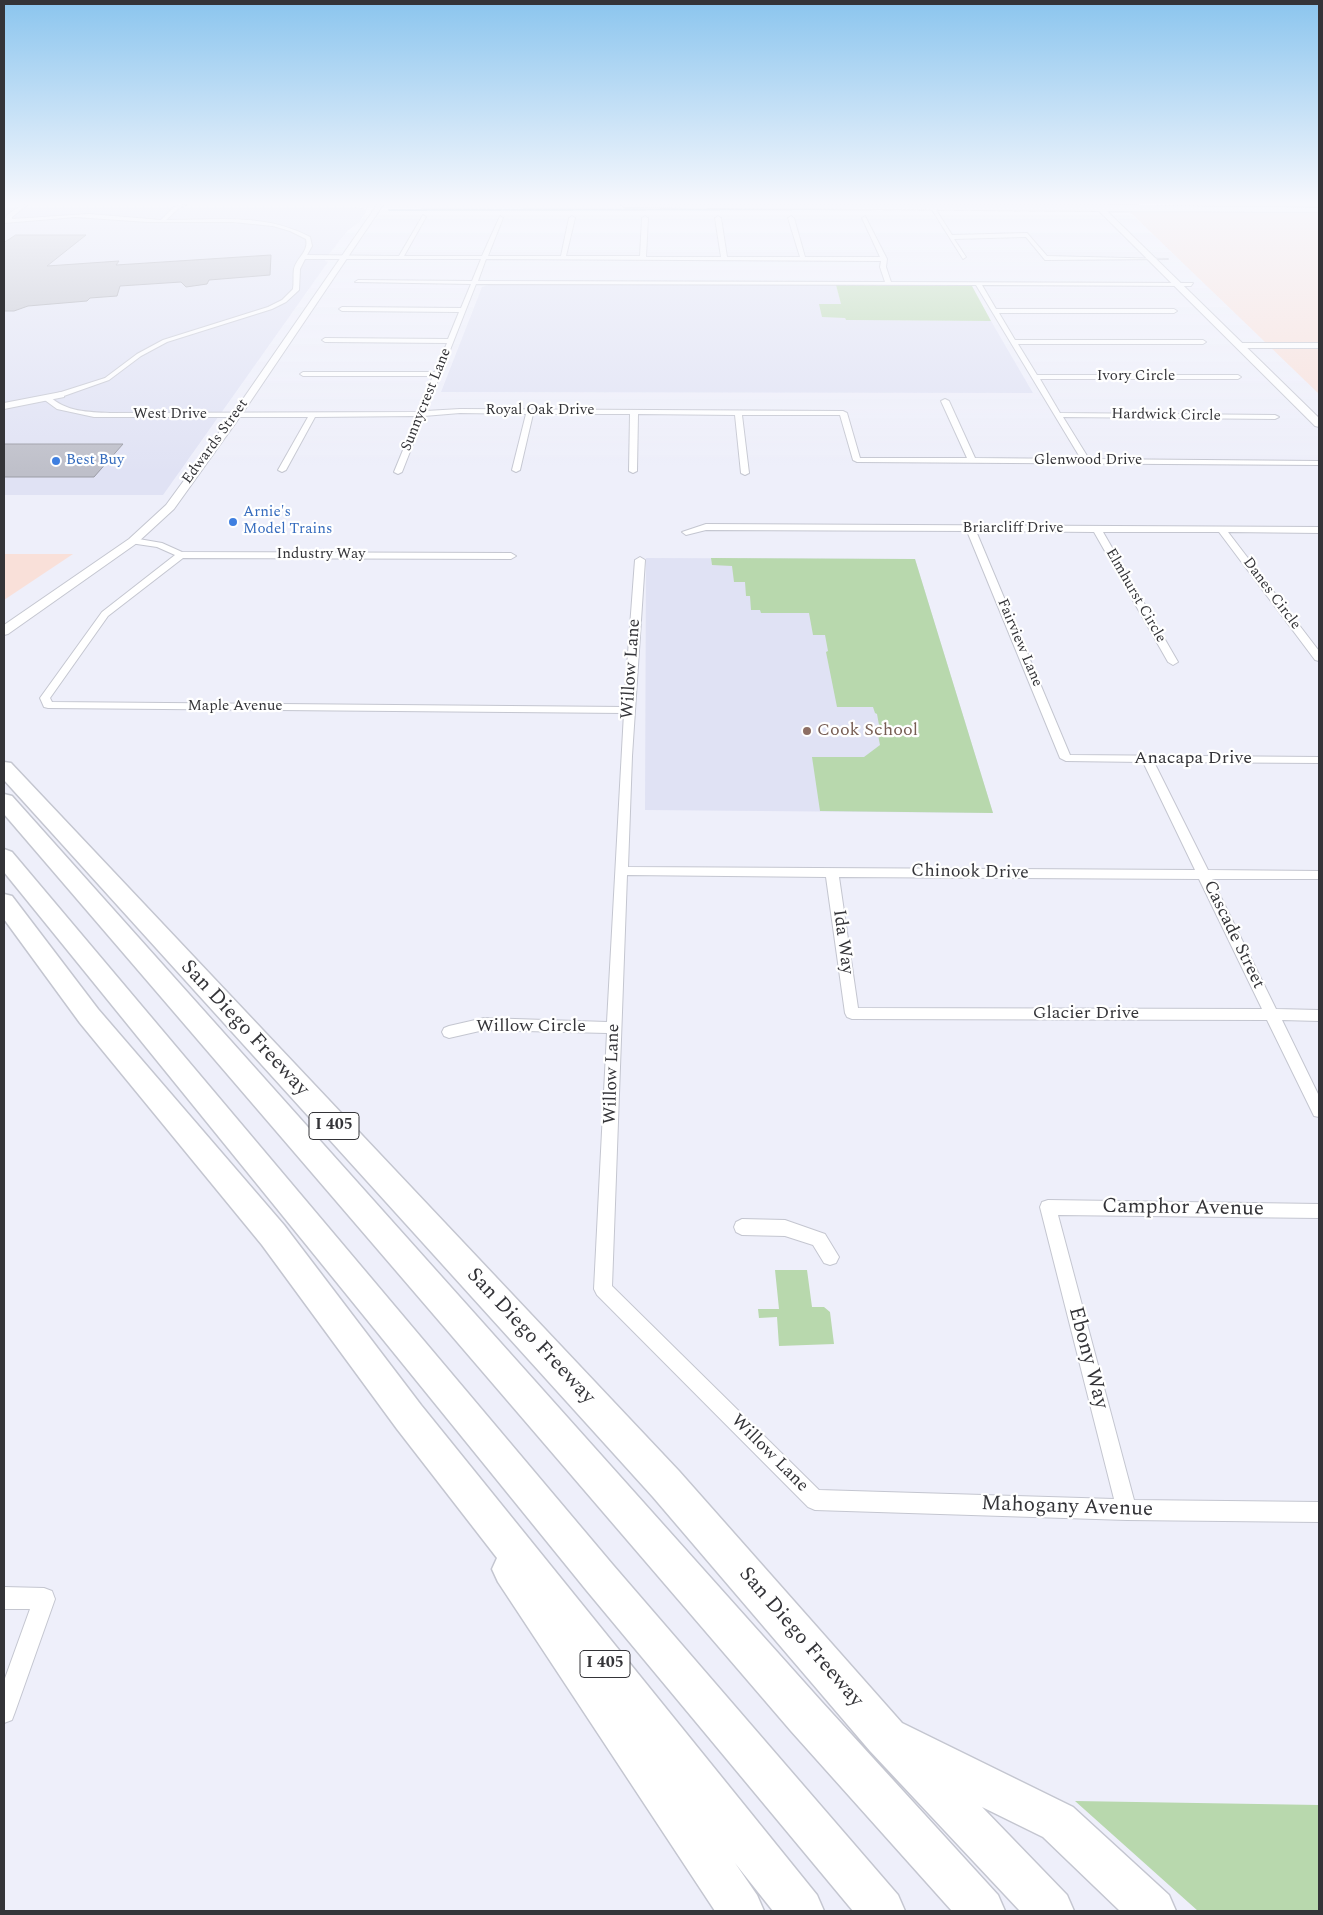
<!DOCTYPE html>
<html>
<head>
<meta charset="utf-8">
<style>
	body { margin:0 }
	#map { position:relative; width:1323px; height:1915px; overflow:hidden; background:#eeeffa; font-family:Spectral,serif }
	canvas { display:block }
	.frame { position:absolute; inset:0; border:5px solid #343438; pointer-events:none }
</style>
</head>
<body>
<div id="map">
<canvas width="1323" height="1915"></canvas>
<div class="frame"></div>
</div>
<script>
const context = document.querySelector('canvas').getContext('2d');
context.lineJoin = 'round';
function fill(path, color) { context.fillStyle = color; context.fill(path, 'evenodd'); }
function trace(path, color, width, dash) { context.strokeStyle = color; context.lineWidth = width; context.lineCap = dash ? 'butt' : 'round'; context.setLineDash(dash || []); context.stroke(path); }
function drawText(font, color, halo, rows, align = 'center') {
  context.font = font + ' Spectral,serif'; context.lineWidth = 4.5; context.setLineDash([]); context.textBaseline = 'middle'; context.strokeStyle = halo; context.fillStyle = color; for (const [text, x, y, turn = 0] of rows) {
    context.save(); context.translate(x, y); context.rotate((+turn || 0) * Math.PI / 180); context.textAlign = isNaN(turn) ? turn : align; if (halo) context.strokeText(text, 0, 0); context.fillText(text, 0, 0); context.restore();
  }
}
fill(new Path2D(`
	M4,207H355L367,209L359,223L348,230L330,253L325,261L328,262L163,495H4Z
	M488,285H836L846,320L991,321L1033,393L441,392L482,287Z
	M646,558L915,559L993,813L645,810Z`), '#e0e2f4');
fill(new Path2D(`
	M1120,205H1319V394L1132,214Z
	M4,554H73L4,600Z`), '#f9e0d9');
fill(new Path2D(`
	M836,285L972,286L991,321L846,320L845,318L822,317L819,304H841Z
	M711,558L915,559L993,813L820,811L812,757H864L880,745L876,725H879L877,714L875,713L873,707H837L826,652L828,651L825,635H813L809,613H761L760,610H751L750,596H746L745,582H734L732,566L712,565Z
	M775,1270H807L812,1307H824L830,1312L834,1344L779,1346L777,1317L759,1318L758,1309H779Z
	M1075,1801L1319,1805V1911H1198Z`), '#b8d8ad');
trace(new Path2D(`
	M389,210L880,209`), '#80acbe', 2);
const building = new Path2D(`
	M16,235H86L47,266L119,261L116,265L271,255L270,275L209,280L207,284L186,287L181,282L120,286L117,296L90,298L87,301L28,306L14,311H4V243Z
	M4,444H123L94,477H4Z`);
fill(building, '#bebfc9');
trace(building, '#9b9ca5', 1);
const minor = new Path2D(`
	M22,205H27L12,217V219L89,214L161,220L175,206L186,205L179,208L166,220C216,220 265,213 310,237L312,246L307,255L399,256L423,215L426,217L404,256H482L500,216L503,218L488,256H561L569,218L572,216L575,218L566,256H640L642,218L645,216L648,218L646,257H721L715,218L718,216L721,218L727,257H800L788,218L791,216L794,218L805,257H880L862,218L865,216L887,259L886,267L891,282L1193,283L1191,286L982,285L996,309H1174L1177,311L1174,313H999L1015,340H1203L1206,342L1203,344H1018L1037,375H1238L1241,377L1238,379H1040L1060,413L1275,415L1279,417L1275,419L1063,417L1089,459L1319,461V465L857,462L853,460L840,415H742L749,473L745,475L741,473L735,415L638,414L637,471L633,473L629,471L630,414H533L520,470L516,472L512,470L526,414L460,413L424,416L402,472L398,474L394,472L417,416L315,417L286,470L282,472L278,470L308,417H94L57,409L42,398L49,396C66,412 88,412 110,413L418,412L433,376H303L300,374L303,372H435L447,343L325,342L322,340L325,338L448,339L459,312L342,311L339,309L342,307L461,308L471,284L355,282L358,280L472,281L481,259H305L300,269L299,290L286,302L272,309L167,342L141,356L109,380L61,397L57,395L58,393L105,378L137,354L163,340L268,307L282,300L293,289C294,283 293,275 294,269C297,257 309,252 306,239L290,231L273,226L233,222H148L75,217L4,223L7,215ZM486,259L881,261L880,267L885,282L478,281ZM476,284L976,285L1081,459L975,458L949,401L945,399L941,401L967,458H860L847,413L843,411L460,409L426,411Z
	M929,205H933L952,235L1027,233L1047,256L1168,259L1045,260L1026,237L954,239L966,257L963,259Z
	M706,524L1319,527V533L1228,532L1319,651V661L1315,660L1219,532H1103L1178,662L1173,665L1168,662L1094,532L976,531L1070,755L1319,757V763L1154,762L1208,870L1319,871V879H1212L1276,1009L1319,1010V1021L1282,1020L1319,1096V1117L1314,1116L1267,1020L852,1019L847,1017L845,1013L826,877L627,875L612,1286L819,1490L1114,1499L1040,1207L1042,1202L1048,1200L1319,1204V1218L1058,1215L1134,1500L1319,1502V1522L1127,1520L815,1510L808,1507L597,1295L594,1289L607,1033L484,1030L449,1038L444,1036L442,1032L444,1028L449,1026L484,1018L607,1022L624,713L48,708L44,707L40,698L102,612L175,555L157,547L130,543V539L133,538L162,543L182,552L511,553L516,556L511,559L183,558L108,616L50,698L52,702L624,707L635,560L640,557L645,560L632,756L628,867L1195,870L1143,762L1066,761L1060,758L967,531L706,530L686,535L682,532ZM839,877L1199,879L1262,1009L858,1008Z
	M742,1219L785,1220L825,1234L839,1257L836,1263L830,1265L824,1263L813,1245L785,1236L742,1235L736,1232L734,1227L736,1222Z
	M4,1587L44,1588L52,1591L55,1599L15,1712L12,1720L4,1723V1681L30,1609H4Z`);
const tertiary = new Path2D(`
	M377,205H383L242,414L174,509L137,543L8,634L4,635V625L129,539L166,505L234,412Z
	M1240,343H1319V348H1237V344Z
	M61,392L64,393V397L4,409V403Z`);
const secondary = new Path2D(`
	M621,205H1105L1319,208V212L1107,211L1319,418V427L1315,426L1099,211L625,207Z`);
const motorway = new Path2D(`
	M4,762L11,763L679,1471L902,1723L1073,1807L1169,1895L1176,1911H1120L1043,1837L982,1807L1067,1895L1074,1911H1020L870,1751L653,1497L4,780Z
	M4,794L12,796L821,1701L998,1895L1005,1911H952L791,1731L4,814Z
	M4,849L12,852L613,1565L898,1895L905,1911H853L587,1591L4,872Z
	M4,894L12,896L98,1009L284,1225L421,1405L817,1895L824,1911H773L735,1863L757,1895L764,1911H715L498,1582L492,1569L497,1558L397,1429L262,1245L80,1023L4,919Z`);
trace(minor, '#c4c6d0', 2);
trace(tertiary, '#c4c6d0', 2);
trace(secondary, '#c4c6d0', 2);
trace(motorway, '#c4c6d0', 3);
fill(minor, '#fff');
fill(tertiary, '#fff');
fill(secondary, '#fff');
fill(motorway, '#fff');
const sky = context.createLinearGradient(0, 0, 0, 473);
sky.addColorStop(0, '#8bc5ee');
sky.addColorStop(0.43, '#f7f8fd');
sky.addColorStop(1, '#f7f8fd00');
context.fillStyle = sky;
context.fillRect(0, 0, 1323, 473);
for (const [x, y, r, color] of [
	[56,461,5,"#3f7fe0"],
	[233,522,5,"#3f7fe0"],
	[807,731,5,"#8d6e63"]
]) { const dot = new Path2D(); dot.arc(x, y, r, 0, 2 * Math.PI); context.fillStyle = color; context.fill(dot); trace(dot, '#fff', 2); }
drawText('15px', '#343438', '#fff', [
	["Ivory Circle",1136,377],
	["Sunnycrest Lane",427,400,-68],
	["Royal Oak Drive",540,411],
	["West Drive",170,415],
	["Hardwick Circle",1166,416,1],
	["Edwards Street",216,442,-54],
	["Glenwood Drive",1088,461],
	["Briarcliff Drive",1013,529],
	["Industry Way",321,555],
	["Danes Circle",1271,594,53],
	["Elmhurst Circle",1135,596,60],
	["Fairview Lane",1019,643,67],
	["Maple Avenue",235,707]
]);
drawText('15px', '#366cbe', '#fff', [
	["Best Buy",66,461],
	["Arnie's",243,513],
	["Model Trains",243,530]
], 'left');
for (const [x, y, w] of [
	[334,1126,50],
	[605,1664,50]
]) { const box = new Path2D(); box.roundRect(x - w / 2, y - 13.5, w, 27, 4); context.fillStyle = '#fff'; context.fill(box); trace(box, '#343438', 1); }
drawText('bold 16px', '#343438', null, [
	["I 405",334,1126],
	["I 405",605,1664]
]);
drawText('18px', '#343438', '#fff', [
	["Willow Lane",632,669,-86],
	["Anacapa Drive",1193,759],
	["Chinook Drive",970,873,1],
	["Cascade Street",1233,935,64],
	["Ida Way",842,942,82],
	["Glacier Drive",1086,1014],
	["Willow Circle",531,1027],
	["Willow Lane",613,1074,-88],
	["Willow Lane",769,1454,45]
]);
drawText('18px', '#785e54', '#fff', [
	["Cook School",817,731]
], 'left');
drawText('21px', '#343438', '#fff', [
	["San Diego Freeway",244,1029,47],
	["Camphor Avenue",1183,1209,1],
	["San Diego Freeway",530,1337,47],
	["Ebony Way",1087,1358,75],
	["Mahogany Avenue",1067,1508,2],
	["San Diego Freeway",800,1638,49]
]);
</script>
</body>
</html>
